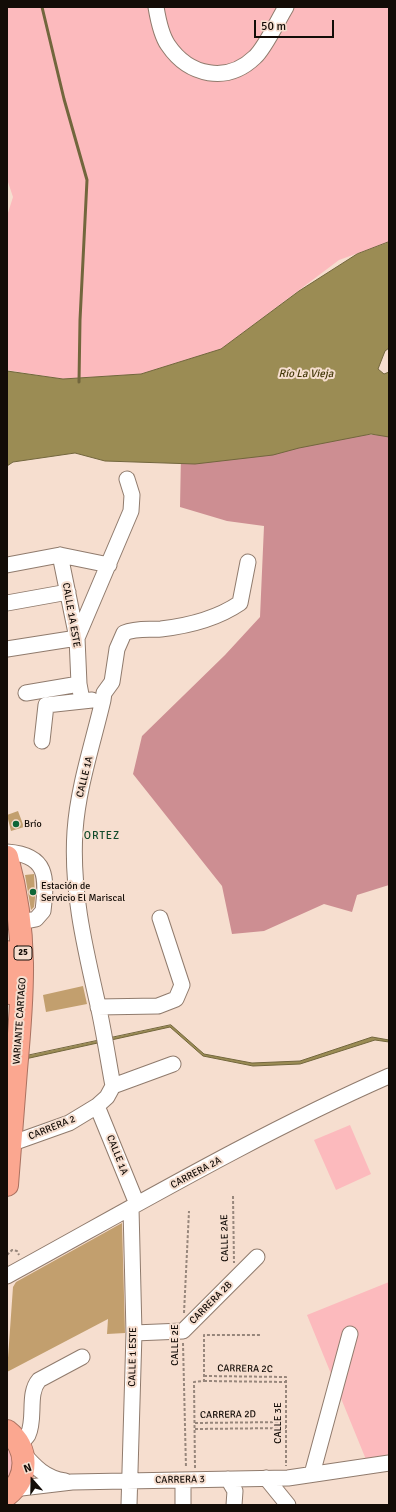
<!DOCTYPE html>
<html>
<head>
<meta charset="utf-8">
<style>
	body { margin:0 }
	#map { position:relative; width:396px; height:1512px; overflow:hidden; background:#f6decf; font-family:Signika,sans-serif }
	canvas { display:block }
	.frame { position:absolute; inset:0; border:8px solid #130c07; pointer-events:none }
	.north { position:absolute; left:12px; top:1460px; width:40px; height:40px; -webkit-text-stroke:3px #f6decf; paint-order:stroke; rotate:340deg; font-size:11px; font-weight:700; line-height:16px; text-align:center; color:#130c07 }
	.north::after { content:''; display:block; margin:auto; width:14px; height:18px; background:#130c07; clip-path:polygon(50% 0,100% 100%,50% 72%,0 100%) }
	.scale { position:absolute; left:254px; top:20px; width:80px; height:18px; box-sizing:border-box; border:2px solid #130c07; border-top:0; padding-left:5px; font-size:12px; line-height:14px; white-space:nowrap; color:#130c07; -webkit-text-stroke:3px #f6decf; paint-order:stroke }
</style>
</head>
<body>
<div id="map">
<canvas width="396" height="1512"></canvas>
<div class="frame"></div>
<div class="north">N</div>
<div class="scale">50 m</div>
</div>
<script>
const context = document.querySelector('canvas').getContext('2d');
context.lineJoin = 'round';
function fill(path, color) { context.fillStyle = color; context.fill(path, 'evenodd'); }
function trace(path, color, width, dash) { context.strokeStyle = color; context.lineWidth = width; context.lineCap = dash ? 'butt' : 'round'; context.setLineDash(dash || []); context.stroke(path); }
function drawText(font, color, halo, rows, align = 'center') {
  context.font = font + ' Signika,sans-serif'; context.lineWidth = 4; context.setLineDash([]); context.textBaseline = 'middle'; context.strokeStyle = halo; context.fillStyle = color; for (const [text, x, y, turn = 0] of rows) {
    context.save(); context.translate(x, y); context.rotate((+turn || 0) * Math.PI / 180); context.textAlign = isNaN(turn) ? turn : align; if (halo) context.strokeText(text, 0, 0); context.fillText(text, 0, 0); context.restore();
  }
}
fill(new Path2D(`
	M7,7H286L259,53L295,7H389V242L339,260L221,349L141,374L63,379L7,370V216L13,197L7,179Z
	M350,1125L371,1174L336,1190L314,1140Z
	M389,1282V1454L367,1462L307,1315Z
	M7,1431L17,1441L7,1495Z`), '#fcbabd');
fill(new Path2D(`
	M324,434L389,435V885L357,895L352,912L324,904L264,931L232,934L222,886L133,774L142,736L225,655L260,617L264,526L227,521L180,507L181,454Z`), '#cd8e92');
const water = new Path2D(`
	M389,242V348L385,351L378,369L384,374L389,372V437L371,434L299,448L273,455L195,464L105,461L75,453L13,462L7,466V371L63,379L141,374L221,349L299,291L357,254Z
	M171,1025L204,1054L252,1063L300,1061L372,1037L389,1040V1042L375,1040L300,1064L253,1066L203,1056L170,1027L7,1063V1060Z`);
fill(water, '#9b8c54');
trace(water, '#72663d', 1);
trace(new Path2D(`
	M42,7L64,99L87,180L80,320L79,382`), '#72663d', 3);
fill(new Path2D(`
	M18,811L24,827L11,831L7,815Z
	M34,874L35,898L34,907L31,910L25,875Z
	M83,986L87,1004L46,1012L43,995Z
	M122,1223L125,1333L107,1334L108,1319L7,1372L13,1287L16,1282Z`), '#c29f6e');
const minor = new Path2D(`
	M156,7C158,19 161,35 168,45C189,76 227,84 255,57C265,48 278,20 286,7
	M60,555L77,638L79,684L82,700
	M7,565L60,555L109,565
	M7,603L68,592
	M7,649L77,638L131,511L132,495L127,479
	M26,693L79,684
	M42,741L46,705L92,700
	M7,852C48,855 47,877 43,911L36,919L21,922
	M98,1007L158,1006L176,999L182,985L160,918
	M113,1086C108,1059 104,1032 98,1005C85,948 71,891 75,831C78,787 93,743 103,700L104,693L112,682L117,649L124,633C136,628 148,630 161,629C187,626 218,618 240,603L248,562
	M97,1106L137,1204
	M10,1144L69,1123L97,1106L107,1097L113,1086L173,1064
	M7,1276C133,1207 257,1134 389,1076
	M134,1333L183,1331L257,1257
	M19,1445C22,1442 26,1438 28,1435C36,1418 27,1394 39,1380L82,1357
	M22,1452C35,1467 45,1478 65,1481
	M312,1474L350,1334
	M266,1478L288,1505
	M228,1479L235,1491L234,1505
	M13,1489L72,1482L288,1478L389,1463
	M129,1505L134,1333L131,1208
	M183,1505V1480`);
const highway = new Path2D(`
	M7,857C28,934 23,993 16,1070C13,1109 10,1147 7,1185
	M7,952L9,993
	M7,1431C29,1448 29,1478 7,1495`);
trace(minor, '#907b6d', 17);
trace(highway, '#aa7160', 24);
trace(new Path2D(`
	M233,1196L234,1263
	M7,1255L12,1250L17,1251L19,1255
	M184,1313L189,1211
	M183,1343L186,1468
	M204,1376L286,1377V1466
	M204,1381L286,1382
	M195,1423L286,1422
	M195,1429L286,1428
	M195,1468L194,1382L204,1381V1335H261`), '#97867b', 2, [3, 2]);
trace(minor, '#fff', 15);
trace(highway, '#fba790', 22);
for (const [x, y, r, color] of [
	[16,824,4,"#0e6638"],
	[33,892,4,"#0e6638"]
]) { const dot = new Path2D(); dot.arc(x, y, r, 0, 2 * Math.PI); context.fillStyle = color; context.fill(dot); trace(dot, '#f6decf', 1.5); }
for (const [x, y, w] of [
	[23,953,18]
]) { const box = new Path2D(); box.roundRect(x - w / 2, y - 7, w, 14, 3); context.fillStyle = '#f6decf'; context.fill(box); trace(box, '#130c07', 1); }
drawText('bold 9px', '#130c07', null, [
	["25",23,953]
]);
drawText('10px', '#130c07', '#f6decf', [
	["CALLE 1A ESTE",71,615,80],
	["CALLE 1A",85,777,-76],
	["VARIANTE CARTAGO",20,1021,-86],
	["CARRERA 2",52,1128,-22],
	["CALLE 1A",117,1155,68],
	["CARRERA 2A",196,1173,-28],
	["CALLE 2AE",225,1238,-91],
	["CARRERA 2B",211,1303,-45],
	["CALLE 2E",175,1345,-90],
	["CALLE 1 ESTE",133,1357,-89],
	["CARRERA 2C",245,1369,1],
	["CARRERA 2D",228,1415,-1],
	["CALLE 3E",278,1423,-90],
	["CARRERA 3",180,1480,-1]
]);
drawText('10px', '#130c07', '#f6decf', [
	["Brío",24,824],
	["Estación de",41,886],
	["Servicio El Mariscal",41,898]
], 'left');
drawText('italic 11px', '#433808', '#f6decf', [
	["Río La Vieja",306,374]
]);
context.letterSpacing = '1px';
drawText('11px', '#114a2a', '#f6decf', [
	["ORTEZ",102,836]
]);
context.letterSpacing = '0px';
</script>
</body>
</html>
